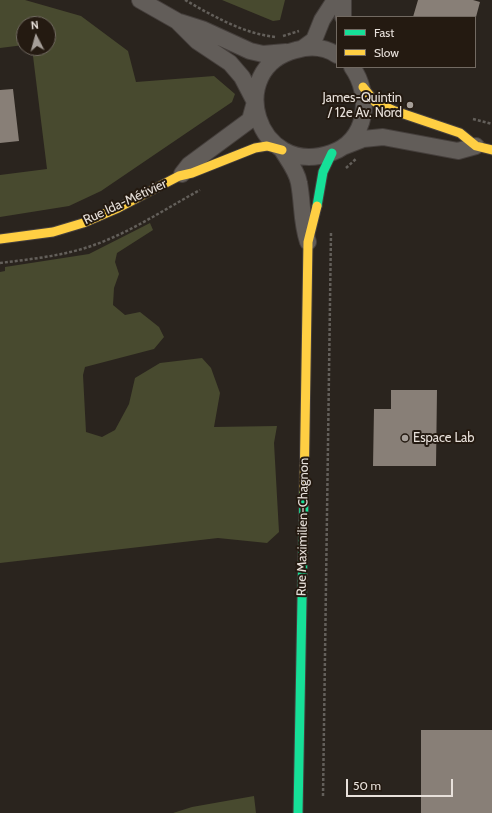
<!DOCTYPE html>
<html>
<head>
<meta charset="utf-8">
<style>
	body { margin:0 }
	#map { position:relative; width:492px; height:813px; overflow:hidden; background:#2a241e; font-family:Cabin,sans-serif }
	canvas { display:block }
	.legend { position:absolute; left:336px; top:16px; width:140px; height:52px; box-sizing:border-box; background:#241a11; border:1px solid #726a62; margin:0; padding:5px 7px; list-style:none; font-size:12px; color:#e8e1db }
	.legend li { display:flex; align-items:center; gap:8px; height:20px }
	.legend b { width:20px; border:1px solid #726a62 }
	.north { position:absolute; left:16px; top:16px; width:40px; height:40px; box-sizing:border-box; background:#241a11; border:1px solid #726a62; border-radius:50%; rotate:354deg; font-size:11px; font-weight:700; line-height:16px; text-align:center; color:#e8e1db }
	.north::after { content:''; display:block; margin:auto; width:14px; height:18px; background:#a69f99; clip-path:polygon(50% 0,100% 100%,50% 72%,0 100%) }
	.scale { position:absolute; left:346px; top:779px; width:107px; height:18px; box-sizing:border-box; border:2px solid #e8e1db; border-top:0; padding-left:5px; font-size:12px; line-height:14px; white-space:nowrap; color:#e8e1db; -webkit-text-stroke:3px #241a11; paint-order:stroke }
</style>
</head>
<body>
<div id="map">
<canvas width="492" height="813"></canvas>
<ul class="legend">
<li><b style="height:5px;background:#16e098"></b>Fast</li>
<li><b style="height:5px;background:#ffcf43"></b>Slow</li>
</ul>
<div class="north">N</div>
<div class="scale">50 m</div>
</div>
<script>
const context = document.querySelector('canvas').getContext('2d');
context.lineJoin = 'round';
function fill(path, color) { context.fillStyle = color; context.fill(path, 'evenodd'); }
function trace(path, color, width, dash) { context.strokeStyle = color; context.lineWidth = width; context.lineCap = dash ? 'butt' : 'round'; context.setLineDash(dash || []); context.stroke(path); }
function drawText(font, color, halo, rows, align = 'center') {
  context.font = font + ' Cabin,sans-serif'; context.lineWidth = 4; context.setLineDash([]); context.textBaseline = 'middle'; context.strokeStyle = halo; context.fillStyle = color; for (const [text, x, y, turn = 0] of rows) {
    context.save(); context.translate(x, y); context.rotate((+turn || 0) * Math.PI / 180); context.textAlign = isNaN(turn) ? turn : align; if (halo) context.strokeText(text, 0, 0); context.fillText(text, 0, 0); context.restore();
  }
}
fill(new Path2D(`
	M0,0H25L81,16L128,51L136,82L214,76L235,94L232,102L101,191L69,206L0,217V175L47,169L32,48H48V24H24V45L0,48Z
	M222,0H285L280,20L273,21Z
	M150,223L153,230L117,253L115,262L119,274L114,288L113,305L125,315L140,312L159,327L164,337L154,349L85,367L83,375L86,432L102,437L115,430L129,404L135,378L160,363L202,358L211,368L220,393L214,427L277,426L274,443L279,532L267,543L218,538L0,563V272L5,271V267L89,254Z
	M254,796L256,813H173L192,807Z`), '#484a2f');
fill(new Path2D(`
	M418,0H473L480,2L476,17H413Z
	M13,89L19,141L0,143V90Z
	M391,390H437L436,466H373L374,409H391Z
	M421,730H492V813H421Z`), '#887f77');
const street = new Path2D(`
	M140,0L177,21L197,41L230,63L242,77L255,102L250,120L189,165L182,174
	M343,17V0
	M180,22L202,29L250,51L263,54L286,52
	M303,48L314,40L322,20L335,0
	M337,55C325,47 310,46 296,50C224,68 256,179 331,153C368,140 372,95 352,67
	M345,146L363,139L383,137L458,151L476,146
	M282,150C288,160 297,171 299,183C303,204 301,221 308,242`);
const fast = new Path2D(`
	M317,206L323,172L332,153
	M298,813L304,492`);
const slow = new Path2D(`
	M363,87L375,102L395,111L460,133L476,146L492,150
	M0,239L53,232L83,223L118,208L179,176L192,173L255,148L267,146L282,150
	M304,492L308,242L317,206`);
trace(street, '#453f3c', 18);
trace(fast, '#453f3c', 11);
trace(slow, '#453f3c', 11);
trace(new Path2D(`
	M185,0C213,16 244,34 276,37
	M283,36L299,31
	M473,119L492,124
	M346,168L357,158
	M0,263C31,259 64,256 94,245C131,232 165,209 200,190
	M323,796L331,232`), '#635f5a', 2.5, [3, 2]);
trace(street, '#625d59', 16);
trace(fast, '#16e098', 9);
trace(slow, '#ffcf43', 9);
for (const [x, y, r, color] of [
	[410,105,4,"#a69f99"],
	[405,438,4,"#a69f99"]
]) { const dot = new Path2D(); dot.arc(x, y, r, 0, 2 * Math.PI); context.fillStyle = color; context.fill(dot); trace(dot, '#241a11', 1.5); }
drawText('13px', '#e8e1db', '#241a11', [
	["James-Quintin",402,98],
	["/ 12e Av. Nord",402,113],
	["Espace Lab",413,438,"left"]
], 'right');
drawText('13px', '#e8e1db', '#241a11', [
	["Rue Ida-Métivier",125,202,-25],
	["Rue Maximilien-Chagnon",303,527,-89]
]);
</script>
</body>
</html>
